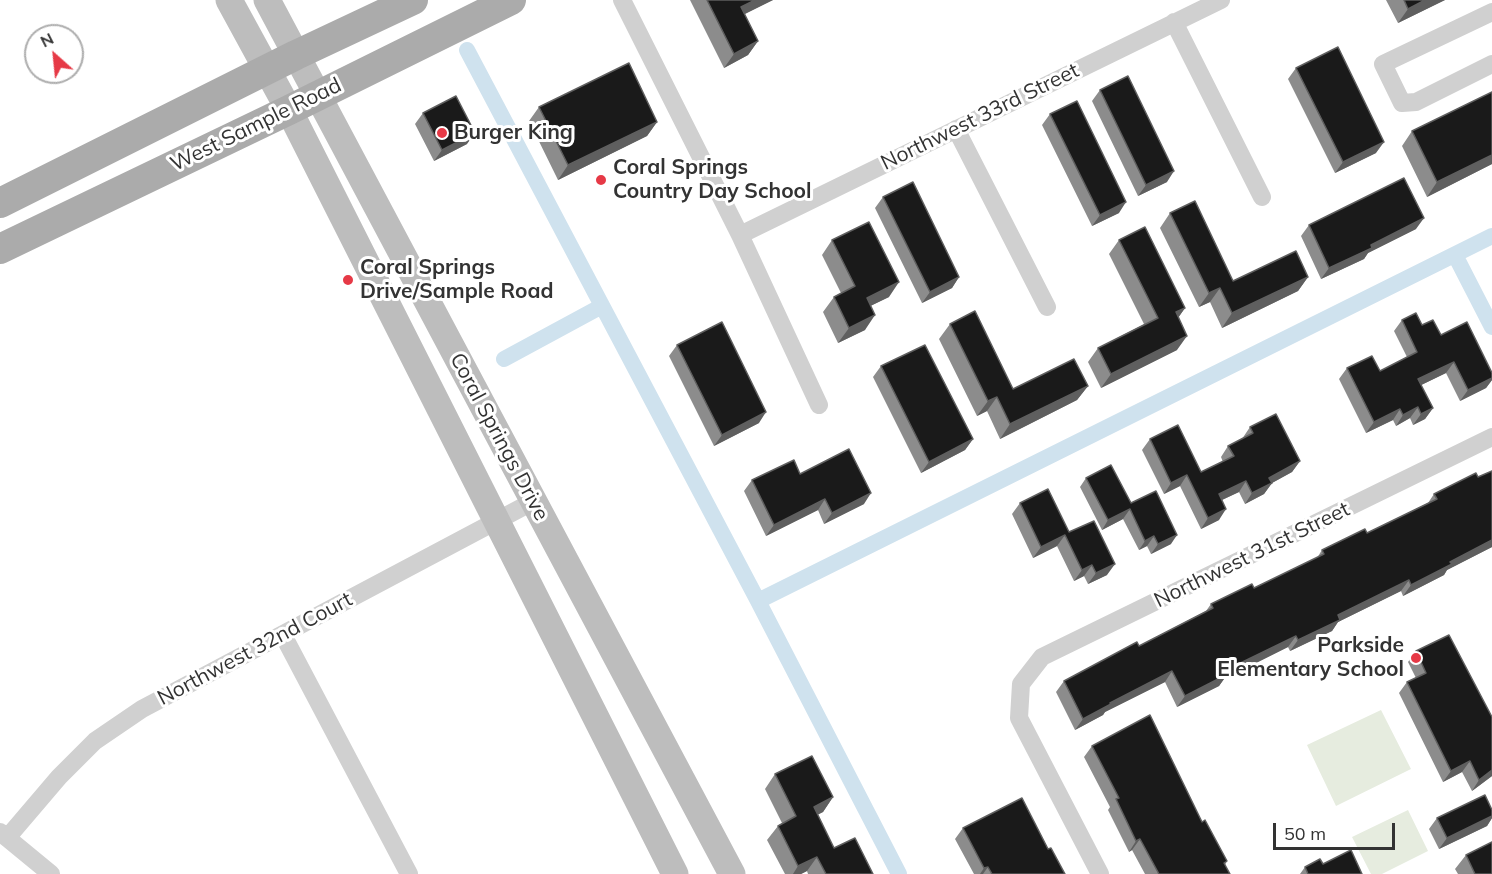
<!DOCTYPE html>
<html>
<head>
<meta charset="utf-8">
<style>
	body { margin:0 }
	#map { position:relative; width:1492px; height:874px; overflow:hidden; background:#fff; font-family:Mulish,sans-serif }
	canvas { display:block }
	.north { position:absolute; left:24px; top:24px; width:60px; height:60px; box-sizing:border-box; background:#fff; border:2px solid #adadad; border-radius:50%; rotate:333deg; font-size:16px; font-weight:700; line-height:24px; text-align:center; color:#333 }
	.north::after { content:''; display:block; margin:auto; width:21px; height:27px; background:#e63946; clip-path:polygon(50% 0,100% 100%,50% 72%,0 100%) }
	.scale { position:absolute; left:1273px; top:823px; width:122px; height:27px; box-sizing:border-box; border:3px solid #333; border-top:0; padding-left:8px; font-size:18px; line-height:21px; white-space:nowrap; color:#333; -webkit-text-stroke:4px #fff; paint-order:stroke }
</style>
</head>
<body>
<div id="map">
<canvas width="1492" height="874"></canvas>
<div class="north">N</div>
<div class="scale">50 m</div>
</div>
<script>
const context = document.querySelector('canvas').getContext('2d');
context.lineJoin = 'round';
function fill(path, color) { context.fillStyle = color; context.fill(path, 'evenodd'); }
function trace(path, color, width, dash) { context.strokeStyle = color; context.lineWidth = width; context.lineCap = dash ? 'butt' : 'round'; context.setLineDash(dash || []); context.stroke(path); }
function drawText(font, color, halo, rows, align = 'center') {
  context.font = font + ' Mulish,sans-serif'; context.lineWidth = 6; context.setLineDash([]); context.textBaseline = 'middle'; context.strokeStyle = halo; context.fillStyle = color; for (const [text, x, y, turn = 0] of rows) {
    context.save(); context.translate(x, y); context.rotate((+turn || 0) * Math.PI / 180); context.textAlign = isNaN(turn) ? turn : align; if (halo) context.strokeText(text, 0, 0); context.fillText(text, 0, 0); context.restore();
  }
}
fill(new Path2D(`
	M1381,710L1411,769L1336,806L1307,745Z
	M1408,810L1428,851L1382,874H1371L1352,837Z`), '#e6ecdf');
trace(new Path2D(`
	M467,50L758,601L1492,236
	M1455,255L1492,327
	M504,359L602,306
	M758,601L899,874`), '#cfe2ee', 16);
trace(new Path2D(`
	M622,0L740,235L819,405
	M1492,12L1383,64L1402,103L1416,102L1492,64
	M1174,22L1262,197
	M956,129L1047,307
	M740,235L1221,0
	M283,635L409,874
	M0,832L51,874
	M7,838L59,777L95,741L142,709L534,501
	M1100,874L1019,718L1021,684L1042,657L1492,437`), '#d0d0d0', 18);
trace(new Path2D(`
	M229,0L289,110L675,874
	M267,0L732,874`), '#bdbdbd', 27);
trace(new Path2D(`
	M0,203L296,55L413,0
	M0,249L289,110L511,0`), '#ababab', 30);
fill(new Path2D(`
	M690,0H773L744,14L758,41L748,55L724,68Z
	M1386,0H1445L1398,23Z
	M1296,68L1376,153L1335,173L1288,79Z
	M1100,90L1167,182L1138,196L1092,101Z
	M1492,92V164L1427,197L1402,146L1412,131Z
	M539,107L657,122L647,136L558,180L529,121Z
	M423,113L467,144L434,161L415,124Z
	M1050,114L1119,213L1092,226L1042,125Z
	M883,197L959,277L952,288L922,303L875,208Z
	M1170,213L1233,281L1308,277L1298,291L1222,328L1210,302L1199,307L1160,228Z
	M1309,225L1416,229L1368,253L1364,259L1321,279L1301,236Z
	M832,240L889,297L870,306L865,330L838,343L823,312L834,297L841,293L822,255Z
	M1119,240L1185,308L1178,318L1177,350L1101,388L1088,362L1098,348L1144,324L1109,254Z
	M1402,320L1422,325L1441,335L1492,373V380L1486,388L1460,401L1446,373L1421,385L1433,408L1425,419L1413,425L1410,418L1396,426L1393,420L1366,433L1339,379L1347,368L1380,371L1407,357L1394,331Z
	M950,324L1013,389L1088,386L1077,400L1000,439L987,411L977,416L939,339Z
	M677,345L759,423L714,446L669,356Z
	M881,366L973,439L965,450L921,473L873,377Z
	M1250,427L1300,461L1292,472L1272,483L1264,494L1245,504L1239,492L1222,500L1219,520L1201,529L1180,486L1164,494L1142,450L1150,439L1201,472L1223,462L1221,457L1228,446L1242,439Z
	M1492,471V547L1447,570L1444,575L1403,596L1401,591L1338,622L1332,631L1290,651L1288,647L1224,679L1219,686L1177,707L1165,682L1105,712L1103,715L1075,730L1056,692L1064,681L1139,646L1206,611L1211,604L1254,588L1317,558L1322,550L1367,533L1428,503L1434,494L1478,477Z
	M800,474L864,504L824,524L818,510L766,536L744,491L752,480Z
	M1086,478L1131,503L1171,544L1151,554L1147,546L1139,550L1123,519L1102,530L1080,487Z
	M1020,503L1069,532L1107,575L1088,584L1084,576L1074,581L1057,546L1033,558L1012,514Z
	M1416,651L1492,776L1472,791L1462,772L1443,782L1399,693L1407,682L1416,678L1408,662Z
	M1092,746L1202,822L1227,861L1225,865L1230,874H1145L1132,850L1129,852L1108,810L1110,807L1084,757Z
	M775,774L833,797L823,812L817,815L834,848L873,874H808L807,871L801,874H785L767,840L778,826L782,823L765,789Z
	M1492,810V818L1487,826L1439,849L1429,829L1437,818Z
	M963,828L1048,849L1065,874H974L955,839Z
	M1466,855L1492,874H1458L1455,869Z
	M1323,864L1362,874H1300L1305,867Z`), '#8c8c8c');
fill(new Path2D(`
	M755,0H773L731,21L741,7Z
	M1425,0H1445L1398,23L1408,9Z
	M758,41L748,55L724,68L734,54Z
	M657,122L647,136L558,180L568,165Z
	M475,133L467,144L434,161L442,150Z
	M1384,142L1376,153L1335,173L1343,162Z
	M1492,155V164L1427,197L1437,182Z
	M1174,171L1167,182L1138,196L1146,185Z
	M1126,202L1119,213L1092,226L1100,215Z
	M1424,218L1416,229L1368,253L1364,259L1321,279L1329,268L1371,245Z
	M959,277L952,288L922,303L930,292Z
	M1308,277L1298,291L1222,328L1232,313Z
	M899,282L889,297L856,313L867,298Z
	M1220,288L1210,302L1199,307L1209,293Z
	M1185,308L1175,322L1176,312Z
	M875,315L865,330L838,343L849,328Z
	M1187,336L1177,350L1101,388L1111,374Z
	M1454,362L1446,373L1411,390L1418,379Z
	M1492,378V380L1486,388L1460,401L1468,390Z
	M1088,386L1077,400L1000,439L1010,424Z
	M997,397L987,411L977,416L988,401Z
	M1418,407L1410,418L1396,426L1403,415Z
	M1433,408L1425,419L1413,425L1421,414Z
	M1400,409L1393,420L1366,433L1374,422Z
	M766,412L759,423L714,446L722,435Z
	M973,439L965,450L921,473L929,462Z
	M1300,461L1292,472L1261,489L1269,478Z
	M1187,475L1180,486L1164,494L1171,483Z
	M1246,481L1239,492L1211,505L1219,494Z
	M1272,483L1264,494L1245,504L1252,493Z
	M871,493L864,504L824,524L832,513Z
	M825,499L818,510L766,536L774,525Z
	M1130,509L1123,519L1102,530L1108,520Z
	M1226,509L1219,520L1201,529L1208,518Z
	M1065,535L1057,546L1033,558L1041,547Z
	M1177,535L1171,544L1151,554L1158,544Z
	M1154,536L1147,546L1139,550L1145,541Z
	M1492,540V547L1447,570L1444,575L1403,596L1411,585L1450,562Z
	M1115,564L1107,575L1088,584L1096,573Z
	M1092,565L1084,576L1074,581L1082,570Z
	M1409,580L1401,591L1338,622L1332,631L1290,651L1298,640L1338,615Z
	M1296,636L1288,647L1224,679L1219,686L1177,707L1185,696L1224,671Z
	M1172,671L1165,682L1105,712L1103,715L1075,730L1083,719L1110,703Z
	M1470,761L1462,772L1443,782L1451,771Z
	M1492,770V776L1472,791L1479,780Z
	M833,797L823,812L803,822L814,807Z
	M1492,816V818L1487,826L1439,849L1447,838Z
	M1140,839L1132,850L1129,852L1136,841Z
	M817,857L807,871L801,874H793L798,866Z
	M988,867L983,874H980L984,868Z`), '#5f5f5f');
const building = new Path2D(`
	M707,0H755L741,7L758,41L734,54Z
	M1404,0H1425L1408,9Z
	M1338,47L1384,142L1343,162L1296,68Z
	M629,63L657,122L568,165L539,107Z
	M1128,76L1174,171L1146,185L1100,90Z
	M1492,92V155L1437,182L1412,131Z
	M456,96L475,133L442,150L423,113Z
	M1077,101L1126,202L1100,215L1050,114Z
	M1404,178L1424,218L1371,245L1372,248L1329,268L1309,225Z
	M913,182L959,277L930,292L883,197Z
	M1195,201L1233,281L1296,251L1308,277L1232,313L1220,288L1209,293L1170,213Z
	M869,222L899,282L867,298L875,315L849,328L834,297L855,286L832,240Z
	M1145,227L1185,308L1176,312L1187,336L1111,374L1098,348L1158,318L1119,240Z
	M975,311L1013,389L1074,359L1088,386L1010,424L997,397L988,401L950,324Z
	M1416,313L1422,325L1433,320L1441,335L1467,322L1492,373V378L1468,390L1454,362L1418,379L1433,408L1421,414L1418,407L1403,415L1400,409L1374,422L1347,368L1372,356L1380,371L1417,352L1402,320Z
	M722,322L766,412L722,435L677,345Z
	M925,345L973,439L929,462L881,366Z
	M1276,414L1300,461L1269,478L1272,483L1252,493L1246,481L1219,494L1226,509L1208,518L1187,475L1171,483L1150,439L1178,425L1201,472L1234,456L1228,446L1253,433L1250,427Z
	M849,449L871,493L832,513L825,499L774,525L752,480L794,460L800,474Z
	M1111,465L1131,503L1156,491L1177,535L1158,544L1154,536L1145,541L1130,509L1108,520L1086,478Z
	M1492,471V540L1450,562L1452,564L1411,585L1409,580L1338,615L1340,620L1298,640L1296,636L1224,671L1226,675L1185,696L1172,671L1110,703L1111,704L1083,719L1064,681L1137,642L1139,646L1213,608L1211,604L1252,584L1254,588L1324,554L1322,550L1365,529L1367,533L1437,499L1434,494L1476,473L1478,477Z
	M1048,489L1069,532L1094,521L1115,564L1096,573L1092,565L1082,570L1065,535L1041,547L1020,503Z
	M1449,635L1492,717V770L1479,780L1470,761L1451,771L1407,682L1426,673L1416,651Z
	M1150,715L1202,822L1205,820L1227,861L1224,863L1230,874H1159L1140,839L1136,841L1116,799L1119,798L1092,746Z
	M812,756L833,797L814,807L834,848L855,838L873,874H826L817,857L798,866L778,826L796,816L775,774Z
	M1485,795L1492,810V816L1447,838L1437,818Z
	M1022,798L1048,849L1051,848L1065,874H992L988,867L984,868L963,828Z
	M1492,842V874H1475L1466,855Z
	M1351,850L1362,874H1308L1305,867L1320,859L1323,864Z`);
fill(building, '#1a1a1a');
trace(building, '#5f5f5f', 1.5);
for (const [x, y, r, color] of [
	[442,133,6,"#e63946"],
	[601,180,6,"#e63946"],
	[348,280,6,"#e63946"],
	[1416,658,6,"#e63946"]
]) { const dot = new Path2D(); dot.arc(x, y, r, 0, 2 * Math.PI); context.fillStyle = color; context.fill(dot); trace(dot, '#fff', 2); }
drawText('21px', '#333', '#fff', [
	["Northwest 33rd Street",980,117,-26],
	["West Sample Road",256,125,-26],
	["Coral Springs Drive",499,437,62],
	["Northwest 31st Street",1252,555,-26],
	["Northwest 32nd Court",255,649,-28]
]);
drawText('bold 21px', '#333', '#fff', [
	["Burger King",454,133],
	["Coral Springs",613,168],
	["Country Day School",613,192],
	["Coral Springs",360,268],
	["Drive/Sample Road",360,292],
	["Parkside",1404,646,"right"],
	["Elementary School",1404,670,"right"]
], 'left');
</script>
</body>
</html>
